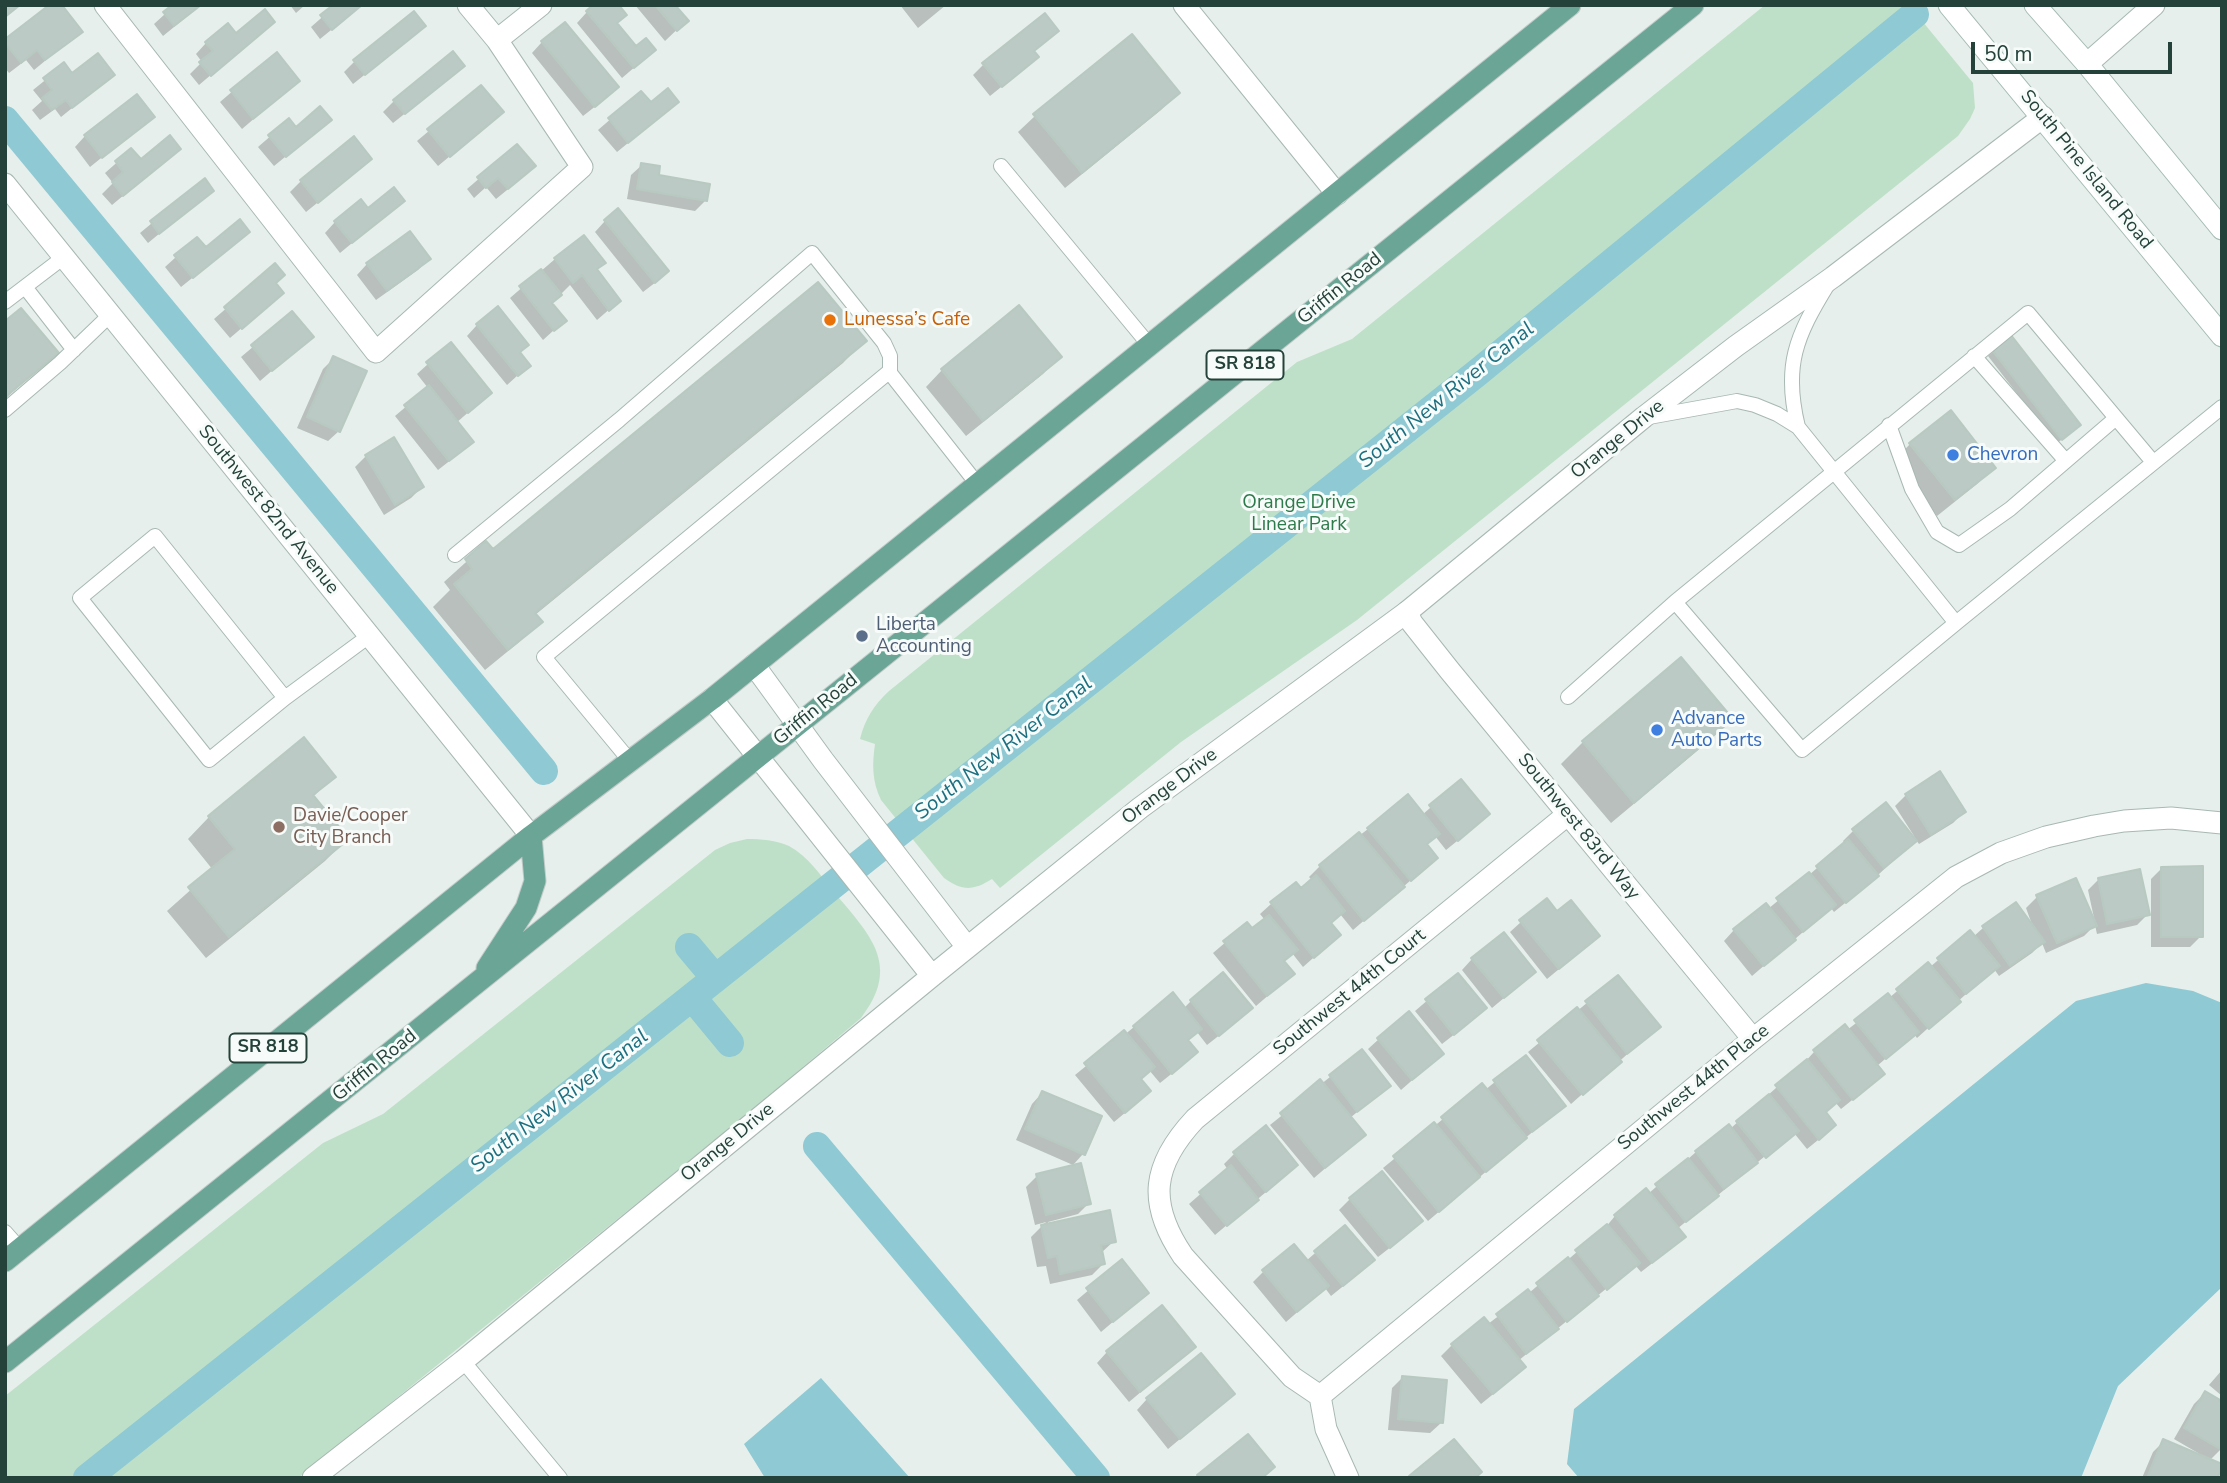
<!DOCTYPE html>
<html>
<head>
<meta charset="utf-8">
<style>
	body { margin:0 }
	#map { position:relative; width:2227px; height:1483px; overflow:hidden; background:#e6efeb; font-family:"Nunito Sans",sans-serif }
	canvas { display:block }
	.frame { position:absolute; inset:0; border:7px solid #24423a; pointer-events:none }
	.scale { position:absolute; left:1971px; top:42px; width:201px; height:32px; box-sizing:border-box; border:4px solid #24423a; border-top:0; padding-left:9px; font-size:21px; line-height:24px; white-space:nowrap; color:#24423a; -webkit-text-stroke:5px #f7fbf9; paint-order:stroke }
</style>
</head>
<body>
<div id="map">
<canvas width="2227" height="1483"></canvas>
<div class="frame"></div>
<div class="scale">50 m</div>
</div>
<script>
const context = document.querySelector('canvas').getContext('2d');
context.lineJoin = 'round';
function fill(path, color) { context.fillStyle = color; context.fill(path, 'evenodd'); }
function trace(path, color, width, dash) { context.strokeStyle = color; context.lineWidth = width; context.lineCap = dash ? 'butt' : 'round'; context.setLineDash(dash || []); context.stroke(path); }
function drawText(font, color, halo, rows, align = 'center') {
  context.font = font + ' "Nunito Sans",sans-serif'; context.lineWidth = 6; context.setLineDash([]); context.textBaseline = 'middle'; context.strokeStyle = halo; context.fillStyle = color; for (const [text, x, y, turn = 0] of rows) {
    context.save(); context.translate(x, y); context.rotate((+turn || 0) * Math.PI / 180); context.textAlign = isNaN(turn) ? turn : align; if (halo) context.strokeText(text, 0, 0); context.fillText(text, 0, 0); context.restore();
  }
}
fill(new Path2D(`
	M1765,5H1909L1973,83L1975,108L1970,119L1958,136L1357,620L1181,742L1000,888L992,879C973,891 962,891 944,878L881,800C872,781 872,765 875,744L860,739C865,719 874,705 889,691L1297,362L1352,339Z
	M747,839C761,839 776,840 789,846C808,856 821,876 834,892C870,935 902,965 861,1018L758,1105L298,1478H5V1396L323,1143L383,1114L715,850L730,843Z`), '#bfe0c8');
fill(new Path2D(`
	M2146,983L2193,991L2222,1003V1287L2118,1386L2081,1478H1579L1567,1464L1574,1409L2076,1001Z
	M821,1378L910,1478H765L744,1444Z`), '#8ec9d4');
fill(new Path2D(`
	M175,5H201L163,36L154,24Z
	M290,5H305L296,13Z
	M336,5H362L320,39L311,27Z
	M635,5H673L686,21L665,41Z
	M900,5H946L918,28Z
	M587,12L625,15L616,24L643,60L622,78L577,23Z
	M273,22L199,85L190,74L202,62L196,54L206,43Z
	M80,32L34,70L26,60L9,73L5,68V42Z
	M413,36L353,84L344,72L355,61Z
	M542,42L606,98L583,116L532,53Z
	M1033,52L1026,67L990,96L973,75L984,64Z
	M276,54L298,81L242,129L220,102Z
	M64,65L72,75H113L61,117L55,109L40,120L32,110L42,101L33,90Z
	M452,76L393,123L383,112L394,101Z
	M481,87L491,122L438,166L417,141Z
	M641,93L650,104L666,112L617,152L598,130Z
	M1178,93L1161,110L1065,188L1018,132L1035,116Z
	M152,117L90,167L75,147L85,136Z
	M288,121L295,129L318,130L274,166L258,147Z
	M517,146L523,177L496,199L486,187L474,198L467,189Z
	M179,149L112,205L102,194L113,183L105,173L131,150L141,162Z
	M642,165L657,176L706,200L695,211L627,199L631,175Z
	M359,169L306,212L290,192L301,181Z
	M204,180L212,190L148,243L140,233Z
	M403,201L340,253L325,233L335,222Z
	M605,221L656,282L643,292L595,232Z
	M237,242L181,287L165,267L176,257Z
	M429,259L418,270L376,300L357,275L367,264Z
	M555,259L596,270L619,301L597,320L570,285L551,304L564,321L543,340L510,298Z
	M275,266L271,303L230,338L214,319Z
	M292,314L311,337L260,381L241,357Z
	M5,324L56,353L5,399Z
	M477,325L518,353L528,366L507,385L467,336Z
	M2010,338L2074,430L2056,444L1988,356Z
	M864,341L843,363L535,615L540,622L518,643L485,670L433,607L450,590L444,582L486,544L492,552Z
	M1059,357L1043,374L966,436L926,387L942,370Z
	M334,358L339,431L328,441L297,428L323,369Z
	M428,364L479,403L456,423L461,452L438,470L395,416L428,388L417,374Z
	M394,440L422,487L411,498L384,515L355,467L366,456Z
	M1910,444L1994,467L1977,484L1937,516L1894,461Z
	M1731,719L1709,741L1611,823L1561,764L1583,742Z
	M1940,774L1964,812L1953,823L1919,844L1916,840L1866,886L1834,912L1831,908L1752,976L1724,941L1734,930L1768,909L1809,875L1845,844L1843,841L1854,830L1914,836L1895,806L1906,795Z
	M333,777L313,797L347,839L325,861L206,958L167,911L213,870L188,839L209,817Z
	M1461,781L1477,825L1446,850L1435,836L1426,846L1425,868L1353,930L1340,914L1330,924L1339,935L1303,967L1292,953L1283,962L1293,974L1256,1006L1213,953L1247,924L1252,931L1265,920L1260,914L1271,904L1295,884L1301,890L1312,880L1309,877L1320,866L1368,829L1422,815Z
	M2162,868L2201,936L2190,947H2151V879Z
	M2098,880L2148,914L2137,925L2097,934L2095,925L2084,936L2046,953L2042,943L2032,953L1999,976L1994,969L1917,1038L1914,1034L1877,1066L1883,1074L1872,1084L1841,1109L1835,1102L1824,1113L1823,1136L1807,1149L1794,1133L1788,1137L1677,1229L1673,1247L1641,1272L1635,1265L1518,1361L1513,1378L1481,1404L1441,1356L1452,1345L1488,1324L1529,1293L1605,1228L1615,1216L1648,1194L1696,1152L1730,1129L1804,1063L1814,1052L1845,1027L1847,1030L1889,998L1928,965L1930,967L1970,933L1973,937L1983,928L2034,930L2026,908L2037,897L2094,918L2088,890Z
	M1521,922L1587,946L1547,979L1510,932Z
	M1472,959L1523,982L1492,1008L1462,970Z
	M1457,975L1474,1019L1442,1044L1415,1011Z
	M1618,977L1658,1027L1571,1104L1528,1052Z
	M1191,1001L1240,1019L1207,1045L1197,1032L1187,1041L1185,1063L1160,1083L1149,1070L1139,1080L1138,1102L1114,1122L1075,1075L1134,1027L1184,1008Z
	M1379,1039L1442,1054L1401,1090L1368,1049Z
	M1526,1057L1563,1106L1428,1221L1383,1168L1443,1119L1485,1090Z
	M1330,1077L1388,1086L1350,1118L1364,1135L1314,1178L1270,1125Z
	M1042,1093L1083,1154L1073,1165L1016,1140L1032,1104Z
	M1234,1154L1285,1176L1215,1235L1189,1204L1228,1170L1224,1164Z
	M1037,1176L1089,1203L1078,1214L1048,1222V1225L1114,1241L1101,1253L1103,1264L1092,1275L1050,1284L1046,1266L1037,1267L1031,1237L1046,1222L1035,1225L1026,1187Z
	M1350,1199L1410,1232L1378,1257L1339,1210Z
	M1345,1227L1362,1271L1331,1296L1325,1288L1286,1322L1253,1282L1264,1271L1306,1261Z
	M1122,1262L1147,1293L1101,1332L1077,1300Z
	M1194,1347L1129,1402L1097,1363L1107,1352Z
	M2222,1370V1396L2209,1385Z
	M1403,1377L1441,1423L1430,1433L1388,1430L1392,1388Z
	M2205,1393L2222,1448L2210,1460L2222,1465L2217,1478H2142L2153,1452L2164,1441L2197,1455L2198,1453L2174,1439L2194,1404Z
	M1147,1399L1222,1404L1168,1449L1137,1410Z`), '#0003');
trace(new Path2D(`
	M5,120L544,771
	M689,947L715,978
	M692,997L730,1043
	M817,1146L1096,1478
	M87,1478L1477,373L1915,14`), '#8ec9d4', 28);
const building = new Path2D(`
	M5,5H20L5,17Z
	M49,5H62L83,32L45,60L37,50L21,63L5,43V39Z
	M172,5H201L174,26L163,12Z
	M333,5H362L332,30L320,15Z
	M593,5H619L627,15L617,23L636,46L646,38L656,50L634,68L586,11Z
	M655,5H675L689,21L677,31Z
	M265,9L275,22L211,76L199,62L213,51L205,42L228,23L236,33Z
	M414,11L426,26L365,75L353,60Z
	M1045,13L1059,31L1034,51L1039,57L1002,87L982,63Z
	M565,22L619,87L595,107L541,41Z
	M1132,34L1180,93L1082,173L1033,114Z
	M453,51L465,66L405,114L393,100Z
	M277,52L300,81L253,119L230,90Z
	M98,53L115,75L72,108L66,100L52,110L42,98L52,90L43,78L64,62L72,73Z
	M481,85L504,112L450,157L427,129Z
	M668,88L679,102L628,143L608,118L641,91L651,102Z
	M137,94L155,117L102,158L84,135Z
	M320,106L332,120L286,157L268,135L289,118L296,127Z
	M170,135L181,149L123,196L112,182L123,172L115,161L131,148L141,159Z
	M354,136L372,159L318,203L300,180Z
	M517,144L536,166L508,189L498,178L486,188L477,177Z
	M641,163L660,166L659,175L710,184L707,201L637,189Z
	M205,178L214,191L159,234L150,221Z
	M394,187L405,201L352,243L334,221L361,199L368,208Z
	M618,208L669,271L655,283L604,220Z
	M240,219L250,232L193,278L174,255L197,237L206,247Z
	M410,231L431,259L387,291L366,263Z
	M584,235L606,263L597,269L621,301L609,311L582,275L573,283L554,258Z
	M275,263L285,275L276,283L284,293L242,329L224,307Z
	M541,269L562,295L552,303L567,321L554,331L519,286Z
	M818,282L867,341L535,613L543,622L508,650L454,584L472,569L465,559L486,541L493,549Z
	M1019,305L1062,357L983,421L941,369Z
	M498,306L529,345L520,352L531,366L518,376L476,324Z
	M21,308L59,353L5,397V321Z
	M292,311L314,337L272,371L251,345Z
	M2011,335L2081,425L2062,440L1992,350Z
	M451,342L492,393L468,413L426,362Z
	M333,356L367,371L340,432L307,417Z
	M429,385L474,442L449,461L404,405Z
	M1951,410L1996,468L1955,500L1909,443Z
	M394,437L424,487L395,505L365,455Z
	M1681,657L1733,719L1634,803L1582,741Z
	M304,737L336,777L313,795L349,839L229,937L188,887L235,849L208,816Z
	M1940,771L1966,812L1931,835L1905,794Z
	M1461,779L1490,814L1458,841L1429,805Z
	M1408,794L1440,834L1427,844L1438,858L1411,881L1367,828Z
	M1886,802L1917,841L1884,868L1852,829Z
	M1359,832L1405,887L1364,921L1319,865Z
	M1848,839L1879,876L1846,903L1816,866Z
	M2203,866V937H2161V867Z
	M2140,869L2150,915L2107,924L2098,878Z
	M1809,872L1836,905L1803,932L1776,898Z
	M1316,875L1345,911L1331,923L1341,935L1314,958L1270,902L1296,882L1301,888Z
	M2076,878L2097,926L2057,943L2036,895Z
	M1547,898L1557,911L1571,900L1600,936L1559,969L1519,920Z
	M2016,902L2045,942L2010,966L1982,926Z
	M1766,903L1796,940L1764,966L1733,929Z
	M1269,915L1298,950L1284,961L1295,974L1267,996L1223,941L1247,922L1252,928Z
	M1970,930L2000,966L1966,994L1937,958Z
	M1504,932L1536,972L1504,998L1471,958Z
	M1928,962L1961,1002L1929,1029L1896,989Z
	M1223,972L1253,1008L1219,1036L1190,1000Z
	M1458,973L1487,1008L1454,1035L1425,999Z
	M1618,975L1661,1027L1627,1054L1585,1001Z
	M1173,992L1202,1029L1188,1040L1198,1052L1172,1074L1133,1026Z
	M1888,993L1919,1032L1886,1059L1854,1020Z
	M1577,1007L1622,1062L1583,1095L1537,1040Z
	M1409,1011L1444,1054L1412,1080L1377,1038Z
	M1845,1024L1885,1074L1853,1100L1813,1050Z
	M1124,1030L1155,1067L1141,1079L1151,1091L1125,1113L1084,1063Z
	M1362,1049L1391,1086L1357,1112L1329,1075Z
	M1526,1055L1566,1106L1532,1132L1493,1080Z
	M1807,1059L1840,1100L1826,1112L1836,1125L1819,1140L1775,1085Z
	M1320,1079L1366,1135L1325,1168L1280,1113Z
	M1482,1083L1527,1138L1486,1172L1441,1117Z
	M1042,1091L1102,1116L1085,1155L1025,1129Z
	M1769,1094L1799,1131L1766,1158L1736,1121Z
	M1434,1122L1480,1177L1439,1212L1393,1156Z
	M1729,1124L1758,1163L1724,1189L1695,1151Z
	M1266,1125L1298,1165L1266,1192L1233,1152Z
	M1688,1158L1719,1196L1686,1222L1655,1184Z
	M1081,1163L1091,1204L1046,1215L1036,1174Z
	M1231,1165L1259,1200L1227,1226L1199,1192Z
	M1382,1171L1423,1221L1390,1248L1349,1198Z
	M1646,1188L1686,1237L1652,1263L1614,1215Z
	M1110,1210L1116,1242L1101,1245L1105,1264L1060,1274L1057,1256L1048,1258L1041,1225Z
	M1607,1224L1640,1263L1607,1290L1575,1250Z
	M1345,1225L1375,1260L1343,1286L1314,1251Z
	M1294,1244L1329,1286L1297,1312L1262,1270Z
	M1568,1257L1599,1296L1567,1322L1536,1283Z
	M1122,1259L1149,1293L1113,1322L1086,1288Z
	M1528,1289L1559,1329L1526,1354L1496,1314Z
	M1162,1305L1196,1347L1140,1392L1106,1351Z
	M1484,1317L1526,1367L1493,1394L1451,1344Z
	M1201,1353L1235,1394L1180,1439L1146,1398Z
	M1402,1376L1447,1380L1443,1423L1398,1419Z
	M2205,1391L2222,1401V1450L2184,1428Z
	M1248,1434L1275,1467L1262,1478H1200L1197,1475Z
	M1454,1439L1482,1472L1475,1478H1411L1409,1476Z
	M2163,1439L2222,1464L2218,1478H2147Z`);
fill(building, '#bbcac4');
trace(building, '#b8c9c2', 2);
const service = new Path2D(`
	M1001,166L1150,346
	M25,287L74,350
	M5,302L64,257
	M1974,356L2065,460
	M5,410L60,363L110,315
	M1649,417L1737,401L1755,405L1777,414L1798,427L1956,623L2222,407
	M1889,425L1912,489L1937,532L1959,545L2010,509L2116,418
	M1798,427C1783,366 1796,336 1828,284
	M455,555L619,420L812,253L884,343L890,356V373L978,485
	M1956,623L1802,750L1675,602L2028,313L2153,462
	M1568,697L1675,602
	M285,698L155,536L80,598L209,760L285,698L369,636
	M630,761L544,657L890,371
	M5,1232L20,1249
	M463,1361L560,1478`);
const minor = new Path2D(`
	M105,5L376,352L582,167L497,40L468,5
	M1184,5L1337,194
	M497,40L541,5
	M5,184L531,836
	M1407,612L1412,623L1450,671L1753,1039
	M1320,1396L1753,1039L1956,877L2001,853L2046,837L2094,826L2124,821L2171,818L2222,823
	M1348,1478L1326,1429L1320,1396L1292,1377L1183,1256C1147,1203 1152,1165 1195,1119L1567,815`);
const tertiary = new Path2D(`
	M2087,64L2154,5
	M754,665L823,760L967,947
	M712,699L932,976
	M313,1478L463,1361L932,976L1140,808L1407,612L1644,417L1736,346L1833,277L2043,117`);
const secondary = new Path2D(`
	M1949,5L2222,336
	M2035,5L2087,64L2222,229`);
const primary = new Path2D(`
	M487,968L526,908L535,881L531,836
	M5,1261L531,836L712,699L1570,5
	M5,1362L1693,5`);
trace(service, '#a8b8b2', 16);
trace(minor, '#a8b8b2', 23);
trace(tertiary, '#a8b8b2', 23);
trace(secondary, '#a4bbb3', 23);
trace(primary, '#c2cac8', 23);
trace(service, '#fff', 14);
trace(minor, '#fff', 21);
trace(tertiary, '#fff', 21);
trace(secondary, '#fff', 21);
trace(primary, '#6aa596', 21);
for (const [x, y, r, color] of [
	[830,320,7,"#e8710a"],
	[1953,455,7,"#3f7fe0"],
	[862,636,7,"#5c6f8a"],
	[1657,730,7,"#3f7fe0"],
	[279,827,7,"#8d6e63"]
]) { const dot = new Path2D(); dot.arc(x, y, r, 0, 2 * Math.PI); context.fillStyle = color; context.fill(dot); trace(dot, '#f7fbf9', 2.5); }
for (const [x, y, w] of [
	[1245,365,77],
	[268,1048,77]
]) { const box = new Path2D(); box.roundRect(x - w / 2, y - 14.5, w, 29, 5); context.fillStyle = '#f7fbf9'; context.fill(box); trace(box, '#24423a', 2); }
drawText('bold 18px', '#24423a', null, [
	["SR 818",1245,365],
	["SR 818",268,1048]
]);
drawText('19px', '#24423a', '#f7fbf9', [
	["South Pine Island Road",2086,170,51],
	["Griffin Road",1340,289,-39],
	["Orange Drive",1618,440,-39],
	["Southwest 82nd Avenue",268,510,51],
	["Griffin Road",816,710,-39],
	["Orange Drive",1170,787,-37],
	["Southwest 83rd Way",1578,827,51],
	["Southwest 44th Court",1350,993,-39],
	["Griffin Road",375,1066,-39],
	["Southwest 44th Place",1694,1088,-39],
	["Orange Drive",728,1143,-39]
]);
drawText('19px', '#c56008', '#f7fbf9', [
	["Lunessa’s Cafe",844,320]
], 'left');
drawText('19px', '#366cbe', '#f7fbf9', [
	["Chevron",1967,455],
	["Advance",1671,719],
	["Auto Parts",1671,741]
], 'left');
drawText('19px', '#2d7a4b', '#f7fbf9', [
	["Orange Drive",1299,503],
	["Linear Park",1299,525]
]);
drawText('19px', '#4e5e75', '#f7fbf9', [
	["Liberta",876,625],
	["Accounting",876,647]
], 'left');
drawText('19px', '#785e54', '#f7fbf9', [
	["Davie/Cooper",293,816],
	["City Branch",293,838]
], 'left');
drawText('italic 21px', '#1c6f80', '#f7fbf9', [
	["South New River Canal",1447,396,-39],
	["South New River Canal",1004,749,-38],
	["South New River Canal",560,1102,-38]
]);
</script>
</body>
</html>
